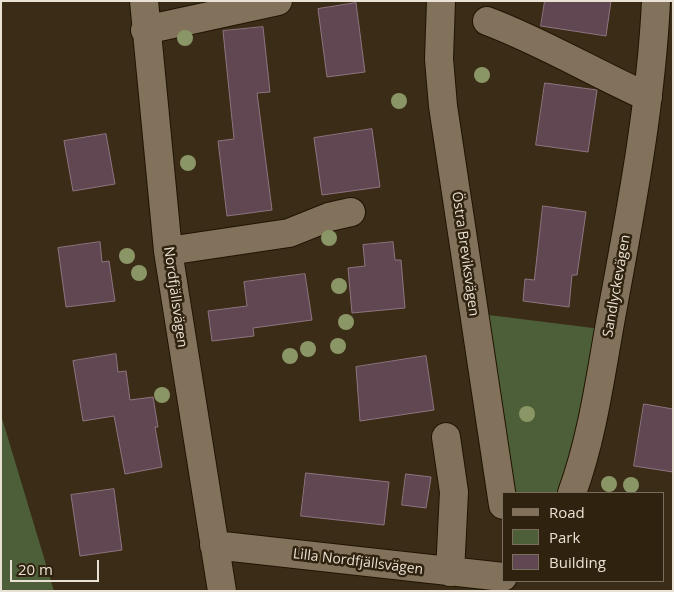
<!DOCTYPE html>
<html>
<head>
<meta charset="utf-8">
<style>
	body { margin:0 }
	#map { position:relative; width:674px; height:592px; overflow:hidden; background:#3a2c17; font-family:"Open Sans",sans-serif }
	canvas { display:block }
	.frame { position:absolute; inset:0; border:2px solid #eae1d5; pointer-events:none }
	.legend { position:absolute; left:502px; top:492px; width:162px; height:90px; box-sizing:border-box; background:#2f220e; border:1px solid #7a6e5e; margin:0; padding:6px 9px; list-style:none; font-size:15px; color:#eae1d5 }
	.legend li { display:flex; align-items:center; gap:10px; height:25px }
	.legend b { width:25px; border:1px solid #7a6e5e }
	.scale { position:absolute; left:10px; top:560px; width:89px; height:22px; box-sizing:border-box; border:2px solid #eae1d5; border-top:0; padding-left:6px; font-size:15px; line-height:18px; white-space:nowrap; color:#eae1d5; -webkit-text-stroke:4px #2f220e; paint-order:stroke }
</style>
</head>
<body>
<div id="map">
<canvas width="674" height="592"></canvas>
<div class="frame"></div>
<ul class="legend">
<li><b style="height:6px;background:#82725c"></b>Road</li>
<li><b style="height:14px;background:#4d5f38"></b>Park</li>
<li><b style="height:14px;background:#604752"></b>Building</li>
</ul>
<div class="scale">20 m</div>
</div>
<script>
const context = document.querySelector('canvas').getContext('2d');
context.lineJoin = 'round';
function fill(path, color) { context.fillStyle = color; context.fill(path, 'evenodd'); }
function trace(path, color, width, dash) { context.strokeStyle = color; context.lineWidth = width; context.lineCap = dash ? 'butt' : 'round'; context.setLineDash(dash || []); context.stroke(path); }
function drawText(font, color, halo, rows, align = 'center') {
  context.font = font + ' "Open Sans",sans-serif'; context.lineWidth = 5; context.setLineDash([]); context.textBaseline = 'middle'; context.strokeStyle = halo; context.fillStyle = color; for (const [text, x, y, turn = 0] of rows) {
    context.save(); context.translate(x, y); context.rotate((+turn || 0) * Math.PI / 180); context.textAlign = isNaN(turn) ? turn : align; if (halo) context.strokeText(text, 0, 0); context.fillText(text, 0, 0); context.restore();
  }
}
fill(new Path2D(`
	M489,315L601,329L561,493H515Z
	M1,415L54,591H1Z`), '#4d5f38');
const building = new Path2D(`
	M545,1H611L606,36L541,26Z
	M356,3L365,72L327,77L318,9Z
	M263,27L270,92L257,93L272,210L227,216L218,141L234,139L223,31Z
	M545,83L597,90L588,152L536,145Z
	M372,129L380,187L322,195L314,138Z
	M106,134L115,184L73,191L64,141Z
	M543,206L586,212L577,275H572L569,307L523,301L525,279L534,280Z
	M100,242L102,262L109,261L115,301L66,307L58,248Z
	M393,242L395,260H401L405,308L352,313L348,268L365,266L363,245Z
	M305,274L312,320L253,328L254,336L212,341L208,311L247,306L244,282Z
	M116,354L118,372L126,371L130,400L153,397L158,427H155L162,467L125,474L114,416L83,421L73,361Z
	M426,356L434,410L360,421L356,367Z
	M644,404L673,409V472L634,466Z
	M306,473L389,482L384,525L301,516Z
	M406,474L431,477L426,508L402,505Z
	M114,489L122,550L80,556L71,495Z`);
fill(building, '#604752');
trace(building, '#8f7480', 1);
const minor = new Path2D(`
	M144,1L168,251L222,591
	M441,1L439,59L443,106L503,505
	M487,21C543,42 594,73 648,97
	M145,30L278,1
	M168,251L289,233L329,217L351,212
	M446,437L454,492L450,572
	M572,493C593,436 601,372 612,312C631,209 651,106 656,1
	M214,545L503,577`);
trace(minor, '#201402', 30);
trace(minor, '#82725c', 28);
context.fillStyle = '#8b9666';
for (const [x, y] of [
	[185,38],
	[482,75],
	[399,101],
	[188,163],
	[329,238],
	[127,256],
	[139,273],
	[339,286],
	[346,322],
	[338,346],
	[308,349],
	[290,356],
	[162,395],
	[527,414],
	[609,484],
	[631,485]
]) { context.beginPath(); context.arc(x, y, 8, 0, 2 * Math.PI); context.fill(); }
drawText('14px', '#eae1d5', '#2f220e', [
	["Östra Breviksvägen",465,254,82],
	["Sandlyckevägen",617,286,-80],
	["Nordfjällsvägen",175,297,82],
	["Lilla Nordfjällsvägen",358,562,7]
]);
</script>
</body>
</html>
